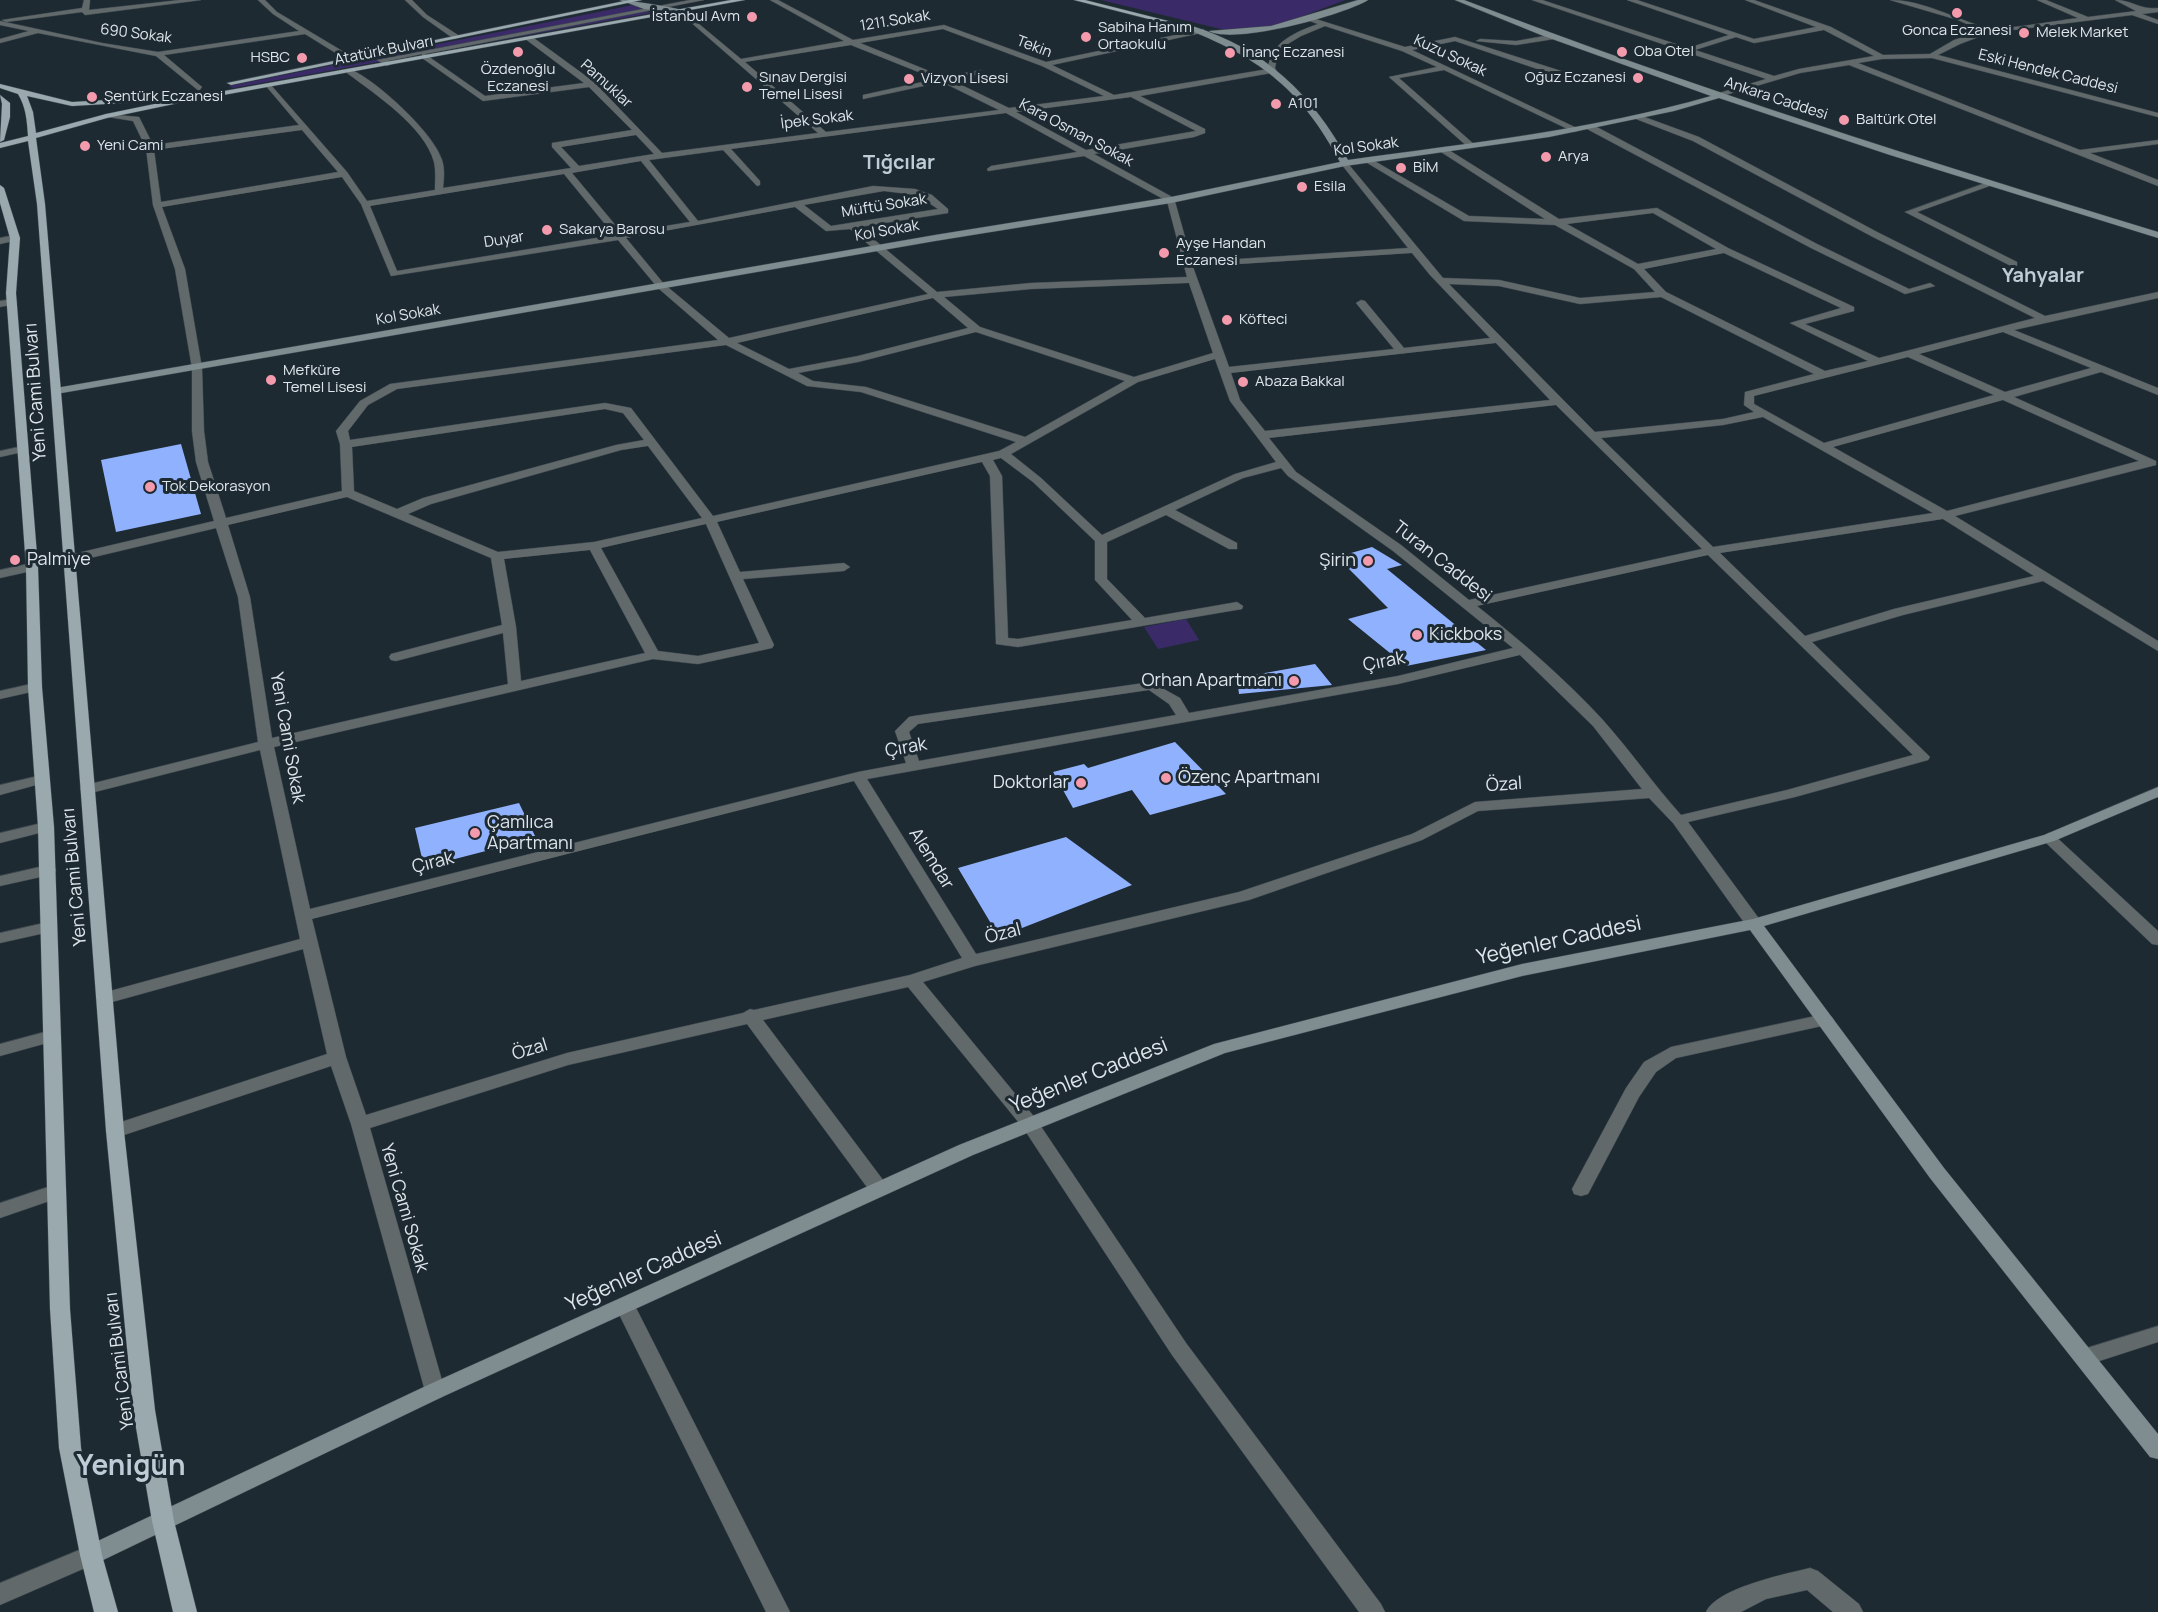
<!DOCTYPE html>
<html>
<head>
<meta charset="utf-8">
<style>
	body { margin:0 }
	canvas { display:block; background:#1e2a32 }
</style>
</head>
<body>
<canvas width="2158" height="1612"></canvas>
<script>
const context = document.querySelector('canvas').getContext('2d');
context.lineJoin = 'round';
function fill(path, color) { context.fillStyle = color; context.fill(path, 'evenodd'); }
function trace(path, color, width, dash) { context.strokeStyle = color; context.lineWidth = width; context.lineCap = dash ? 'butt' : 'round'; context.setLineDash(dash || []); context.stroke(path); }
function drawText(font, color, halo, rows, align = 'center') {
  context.font = font + ' Manrope,sans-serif'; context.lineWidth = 6; context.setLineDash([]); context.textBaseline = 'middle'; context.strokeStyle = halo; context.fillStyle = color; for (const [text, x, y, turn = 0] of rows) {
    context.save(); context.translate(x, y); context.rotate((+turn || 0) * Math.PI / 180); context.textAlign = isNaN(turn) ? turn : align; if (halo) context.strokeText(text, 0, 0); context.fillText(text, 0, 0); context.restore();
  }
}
fill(new Path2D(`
	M1101,0H1345L1274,27L1225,30Z
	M633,5L651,13L233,88L229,86Z
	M1186,619L1199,640L1158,649L1144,627Z`), '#3a2b68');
fill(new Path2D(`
	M181,444L201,514L116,532L101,460Z
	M1372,547L1402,565L1387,569L1486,650L1406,666L1348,619L1388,608L1337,557Z
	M1315,664L1332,685L1239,694L1237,678Z
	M1175,742L1226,794L1150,815L1132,790L1073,808L1053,772L1084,764L1088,768Z
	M519,803L536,838L424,867L415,828Z
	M1066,837L1132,885L999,937L958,868Z`), '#90b2fe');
const street = new Path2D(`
	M84,0H90L89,10L180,0H201L85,15L82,12L6,22L2,20L82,8Z
	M258,0H265L277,12L354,58L347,60L305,34L164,55L202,87L199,91L156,56L38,33L0,43V39L29,31L0,25V21L102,43L158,52L299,31L273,14Z
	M405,0H412L427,15L461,37L454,39L423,17Z
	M690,0H704L425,54L485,96L584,83L524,38L531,36L594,82L662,153L818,133L679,12L681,9L741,59L844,41L770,0H778L853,40L944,25L1046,62L1204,29L1201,33L1052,65L1114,95L1268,69C1270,42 1296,32 1318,24L1304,19L1306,16L1405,47L1455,37L1561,71V75H1555L1455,41L1412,50L1581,130L1574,132L1444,70L1399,78L1476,146L1469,148L1389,77L1437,67L1402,51L1325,26L1301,36L1286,45L1277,58L1275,68L1277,72L1140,96L1205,129V133L1194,137L1094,154L1174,198L1192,262L1408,248L1342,165L1341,163L1345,160L1443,278L1499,280L1580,298L1655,292L1634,269L1555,225L1464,221L1364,161L1371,159L1469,216L1545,219L1441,152L1440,150L1444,147L1559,219L1657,208L1728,248L1854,307V311L1805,324L1879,358L2035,318L1873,237L1693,141L1636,119V115H1639L1699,137L1879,233L2045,316L2158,292V298L2014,330L2158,388V395L2101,372L2014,397L2156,461V465L1955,516L2158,641V651L2043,581L1903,615L1812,642L1930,757L1928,760L1795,797L1688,822L1760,920L1762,924L1760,928H1748L1673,823L1649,798L1478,811L1422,840L1249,900L975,966L923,982L1036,1119L1186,1343L1381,1604L1385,1612H1359L1172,1355L1024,1129L908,987L763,1020L886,1184L888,1189L886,1194L879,1196L872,1194L747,1024L568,1065L370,1128L445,1391L442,1397L435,1400L428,1397L425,1391L351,1124L331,1066L115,1138L109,1136L106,1131L109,1126L327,1054L303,949L105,1004L99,1002L97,998L99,994L300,939L260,750L87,794L80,789L82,786L258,742L238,597L216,528L69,563L63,559L65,556L214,521L196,462L192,431V368L175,269L153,205L146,148L133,121L102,116L106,114L139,117L153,145L299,125L266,86L270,84L347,172L367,201L435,190C435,181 436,171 434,162C425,127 375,94 347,73L350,69C376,80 434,133 442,160C445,169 444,179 443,188L571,168L552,147V143L632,130L589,87L483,101L422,58V54L388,61L391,64L387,66L377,60ZM943,29L1042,66L1104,96L1009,108L951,80L981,74V70L944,77L860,43ZM851,45L936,79L863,95V99L942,82L999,110L826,132L745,62ZM1131,97L1196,131L1086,150L1016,112ZM1006,113L1077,152L991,166L987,169L988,171L1084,156L1167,201L1187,277L1031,283L937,292L859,227L948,213V209L932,195L915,189L873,186L698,221L649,160L723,150L757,186L760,185V181L731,149ZM302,130L338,172L161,202L154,150ZM636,135L654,154L579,166L561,147ZM641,161L690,222L622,233L572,173ZM564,174L614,235L397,271L370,206ZM342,177L361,204L391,276L618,240L658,288L718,340L390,384L360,401L336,431L340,444L342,491L226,518L208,462L204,431L202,368L185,269L162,207ZM884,191L917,195L938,209L831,226L804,205ZM795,207L826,231L850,229L928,294L729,338L664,284L626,238ZM1653,213L1716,249L1638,264L1567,224ZM1412,253L1430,275L1490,338L1404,348L1365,301L1361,300L1356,303L1394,349L1229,367L1193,267ZM1724,253L1841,308L1790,323L1868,361L1825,371L1666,292L1644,269ZM1189,283L1213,353L1134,377L980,327L944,297L1031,289ZM1449,284L1499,286L1580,304L1661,297L1814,374L1745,392L1744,405L1754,412L1723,419L1595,432ZM933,298L968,328L858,356L789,369L737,343ZM976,332L1125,381L1025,437L866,387L813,381L798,373L858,362ZM2003,332L2091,368L2005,392L1919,354ZM1496,343L1550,400L1265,431L1240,400L1231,373ZM726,345L807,386L861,392L1016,442L999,451L713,516L631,408L605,403L350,440L348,431L368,405L397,389ZM1908,357L1994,395L1824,443L1754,404V396ZM1215,359L1230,401L1276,462L1235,474L1102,535L1041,478L1011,454L1138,382ZM2003,400L2139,461L1947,511L1833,447ZM1556,405L1702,549L1469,600L1401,545L1296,472L1269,438ZM605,409L623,413L644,440L616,445L423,498L397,509L354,491L352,447ZM1763,417L1933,513L1713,547L1601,438L1723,425ZM648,446L702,518L594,542L498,552L408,514L431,504L621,450ZM1001,458L1033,482L1095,541V580L1132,620L1018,639L1008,638L1002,476L993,460ZM982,462L990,476L996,644L1018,647L1242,609L1243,606L1237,602L1145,618L1107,579V542L1166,515L1229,549H1237V543L1175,510L1243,478L1281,468L1288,476L1393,551L1513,648L1398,676L1189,713L1180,698L1151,682L914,716L909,717L895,731L906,763L858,772L310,909L274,747L653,659L698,664L772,648L774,645L743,579L844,571L850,567L844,563L740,572L717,522ZM347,497L491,558L502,625L391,654L389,657L391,660L396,661L503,633L508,684L272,738L250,597L228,525ZM1943,519L2034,576L1894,609L1805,636L1720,553ZM706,524L759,643L698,656L658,651L601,548ZM590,550L645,653L521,681L516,627L504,559ZM1708,555L1913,755L1787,790L1681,815C1653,784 1630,750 1602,719C1564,678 1521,641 1477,606ZM1520,655L1593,726L1642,789L1475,802L1412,834L1239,892L976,954L867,779L1398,684ZM1149,690L1169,704L1176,715L919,761L909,732L918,724ZM854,781L962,958L910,975L754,1010L750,1009L743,1013L567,1053L366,1115L346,1057L312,919Z
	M1532,0H1542L1688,48L1729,35L1627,0H1637L1754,39L1816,27L1745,0H1754L1831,27L1883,55L1930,54L1954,40L1982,31L1958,20L1890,0C1923,0 1955,19 1987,28C1999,31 2061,20 2078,18L2037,0H2046L2088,17L2136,11L2115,0C2132,0 2140,10 2158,8V12L2142,14L2158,20V24L2132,15L1989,33L1960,44L1938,55L2158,113V117L1932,58L1882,59L1858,63L2080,150L2158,140V144L2090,153L2158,180V186L1849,65L1800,73L1719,97V93L1766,79ZM1824,30L1874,56L1799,69L1774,76L1695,50L1736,37L1754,43Z
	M1551,35L1554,39L1516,45L1476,41L1480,39L1516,41Z
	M1587,125H1593L1817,244L1909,289L1930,283L1935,286L1905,294L1811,248L1587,129Z
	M1988,182L1995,184L1917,212L2017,262V266H2011L1905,212Z
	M15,235L20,238L18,240L0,244V238Z
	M12,299L17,302L16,304L0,307V301Z
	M23,446L27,447V451L0,457V451Z
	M32,563L36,564V570L0,578V570Z
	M35,683L40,684L42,687L40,690L0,699V691Z
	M42,775L47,776L49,779L47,782L0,795V785Z
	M46,822L51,824L54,827L51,830L0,843V833Z
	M2049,833L2054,835L2158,931V945L2152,944L2044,841L2041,838Z
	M48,865L54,866L56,870L54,874L0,886V876Z
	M48,922L54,923L56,927L54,931L0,943V933Z
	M1825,1014L1831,1016L1834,1020L1831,1024L1676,1058L1656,1072L1639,1097L1588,1194L1581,1196L1574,1194L1572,1189L1626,1088L1644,1062L1671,1047Z
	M52,1030L58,1032L61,1036L58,1040L0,1056V1044Z
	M57,1184L64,1186L66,1191L64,1196L0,1218V1203Z
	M625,1298L632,1300L790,1612H766L615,1306L618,1300Z
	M2158,1326V1342L2084,1366L2077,1363L2074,1357L2077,1351Z
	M91,1545L99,1548L102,1555L99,1562L0,1605V1583Z
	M1810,1568L1818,1571L1859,1604L1863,1612H1833L1807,1590L1766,1599L1741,1612H1706C1717,1588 1785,1574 1810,1568Z`);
const secondary = new Path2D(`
	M620,0C628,0 679,8 684,11L681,13L644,9Z
	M1358,0H1368C1344,15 1234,45 1209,31L1271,26Z
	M1455,0H1464C1693,88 1923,160 2158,232V238L1890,155L1719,98L1674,111L1549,137L1345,166L1171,203L935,241L56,394L51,391L56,388L935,235L1171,197L1340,162C1303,92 1262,59 1189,30L1192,26C1265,49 1312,94 1348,160C1470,143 1593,130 1711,96L1541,35Z
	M2158,787V797L2054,841L1764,926L1944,1168L2158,1434V1459L2150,1457L1930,1178L1750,930L1522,976L1225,1053L973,1155L442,1397L99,1562L91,1565L83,1562L80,1555L83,1548L428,1385L959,1145L1214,1044L1522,964L1753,919L2044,835Z`);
const primary = new Path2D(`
	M629,0H642L231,85L227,83Z
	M731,0H745L174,104L107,118L36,138L45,204L124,1131L155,1410L174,1521L197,1612H173L152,1521L133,1410L106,1131L37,204L28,141L0,148V143L28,136C27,121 26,107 18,94L0,88V84L72,102L141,98L145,100L141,102L72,106L27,96L33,112L36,133L106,114L174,100Z
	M1074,0H1085L1196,28L1192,30Z
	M0,95L10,103V117L4,140L0,142L2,104Z
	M0,185L4,188L20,238L16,293L38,567L42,687L54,827L70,1309L81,1448L102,1555L118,1612H94L80,1555L59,1448L50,1309L38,827L28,687L26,567L6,293L10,238L0,203Z`);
trace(street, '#3d4850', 1);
trace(secondary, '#3d4850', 1);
trace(primary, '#3d4850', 1);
fill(street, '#61696b');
fill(secondary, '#808d90');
fill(primary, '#99a9ad');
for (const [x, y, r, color] of [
	[1957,13,6,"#f39aac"],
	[752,17,6,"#f39aac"],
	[2024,33,6,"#f39aac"],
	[1086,37,6,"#f39aac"],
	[518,52,6,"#f39aac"],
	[1622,52,6,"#f39aac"],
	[1230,53,6,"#f39aac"],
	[302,58,6,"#f39aac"],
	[1638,78,6,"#f39aac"],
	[909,79,6,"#f39aac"],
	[747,87,6,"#f39aac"],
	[92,97,6,"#f39aac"],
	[1276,104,6,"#f39aac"],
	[1844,120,6,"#f39aac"],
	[85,146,6,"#f39aac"],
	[1546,157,6,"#f39aac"],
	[1401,168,6,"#f39aac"],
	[1302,187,6,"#f39aac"],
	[547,230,6,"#f39aac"],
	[1164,253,6,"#f39aac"],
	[1227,320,6,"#f39aac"],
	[271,380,6,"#f39aac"],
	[1243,382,6,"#f39aac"],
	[150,487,6,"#f39aac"],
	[15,560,6,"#f39aac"],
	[1368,561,6,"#f39aac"],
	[1417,635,6,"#f39aac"],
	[1294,681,6,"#f39aac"],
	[1166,778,6,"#f39aac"],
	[1081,783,6,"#f39aac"],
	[475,833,6,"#f39aac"]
]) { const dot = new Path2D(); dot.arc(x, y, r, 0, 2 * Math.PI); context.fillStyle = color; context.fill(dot); trace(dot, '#1e2a32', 2); }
drawText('15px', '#dee6eb', '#1e2a32', [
	["İstanbul Avm",740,17,"right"],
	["Sabiha Hanım",1098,28],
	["Ortaokulu",1098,45],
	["Gonca Eczanesi",1957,31,"center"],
	["Melek Market",2036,33],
	["Oba Otel",1634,52],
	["İnanç Eczanesi",1242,53],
	["HSBC",290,58,"right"],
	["Özdenoğlu",518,70,"center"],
	["Eczanesi",518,87,"center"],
	["Sınav Dergisi",759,78],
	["Temel Lisesi",759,95],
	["Oğuz Eczanesi",1626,78,"right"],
	["Vizyon Lisesi",921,79],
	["Şentürk Eczanesi",104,97],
	["A101",1288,104],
	["Baltürk Otel",1856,120],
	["Yeni Cami",97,146],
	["Arya",1558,157],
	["BİM",1413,168],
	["Esila",1314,187],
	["Sakarya Barosu",559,230],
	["Ayşe Handan",1176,244],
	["Eczanesi",1176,261],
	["Köfteci",1239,320],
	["Mefküre",283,371],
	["Temel Lisesi",283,388],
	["Abaza Bakkal",1255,382],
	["Tok Dekorasyon",162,487]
], 'left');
drawText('15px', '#dee6eb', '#1e2a32', [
	["1211.Sokak",895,21,-9],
	["690 Sokak",136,34,7],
	["Tekin",1034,47,21],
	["Atatürk Bulvarı",384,51,-11],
	["Kuzu Sokak",1450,56,25],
	["Eski Hendek Caddesi",2048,72,14],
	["Pamuklar",606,84,42],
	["Ankara Caddesi",1776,99,18],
	["İpek Sokak",817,120,-7],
	["Kara Osman Sokak",1076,133,28],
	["Kol Sokak",1366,147,-8],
	["Müftü Sokak",884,206,-9],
	["Kol Sokak",887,231,-10],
	["Duyar",504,240,-9],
	["Kol Sokak",408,315,-10]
]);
drawText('18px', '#dee6eb', '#1e2a32', [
	["Yeni Cami Bulvarı",36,392,-94],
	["Turan Caddesi",1442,562,38],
	["Çırak",1384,662,-11],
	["Yeni Cami Sokak",287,738,80],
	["Çırak",906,748,-10],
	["Özal",1504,785,-4],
	["Alemdar",931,859,58],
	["Çırak",433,863,-14],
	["Yeni Cami Bulvarı",75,877,-95],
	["Özal",1003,934,-14],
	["Özal",530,1050,-17],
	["Yeni Cami Sokak",404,1208,74],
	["Yeni Cami Bulvarı",120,1361,-97]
]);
drawText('18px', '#dee6eb', '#1e2a32', [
	["Palmiye",27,560],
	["Şirin",1356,561,"right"],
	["Kickboks",1429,635],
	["Orhan Apartmanı",1282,681,"right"],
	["Özenç Apartmanı",1178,778],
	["Doktorlar",1069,783,"right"],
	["Çamlıca",487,823],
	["Apartmanı",487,844]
], 'left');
drawText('bold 20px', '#bdccd7', '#1e2a32', [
	["Tığcılar",899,163],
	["Yahyalar",2043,276]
]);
drawText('21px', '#dee6eb', '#1e2a32', [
	["Yeğenler Caddesi",1559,941,-12],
	["Yeğenler Caddesi",1089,1076,-22],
	["Yeğenler Caddesi",644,1272,-24]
]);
drawText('bold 28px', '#bdccd7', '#1e2a32', [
	["Yenigün",131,1467]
]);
</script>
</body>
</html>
